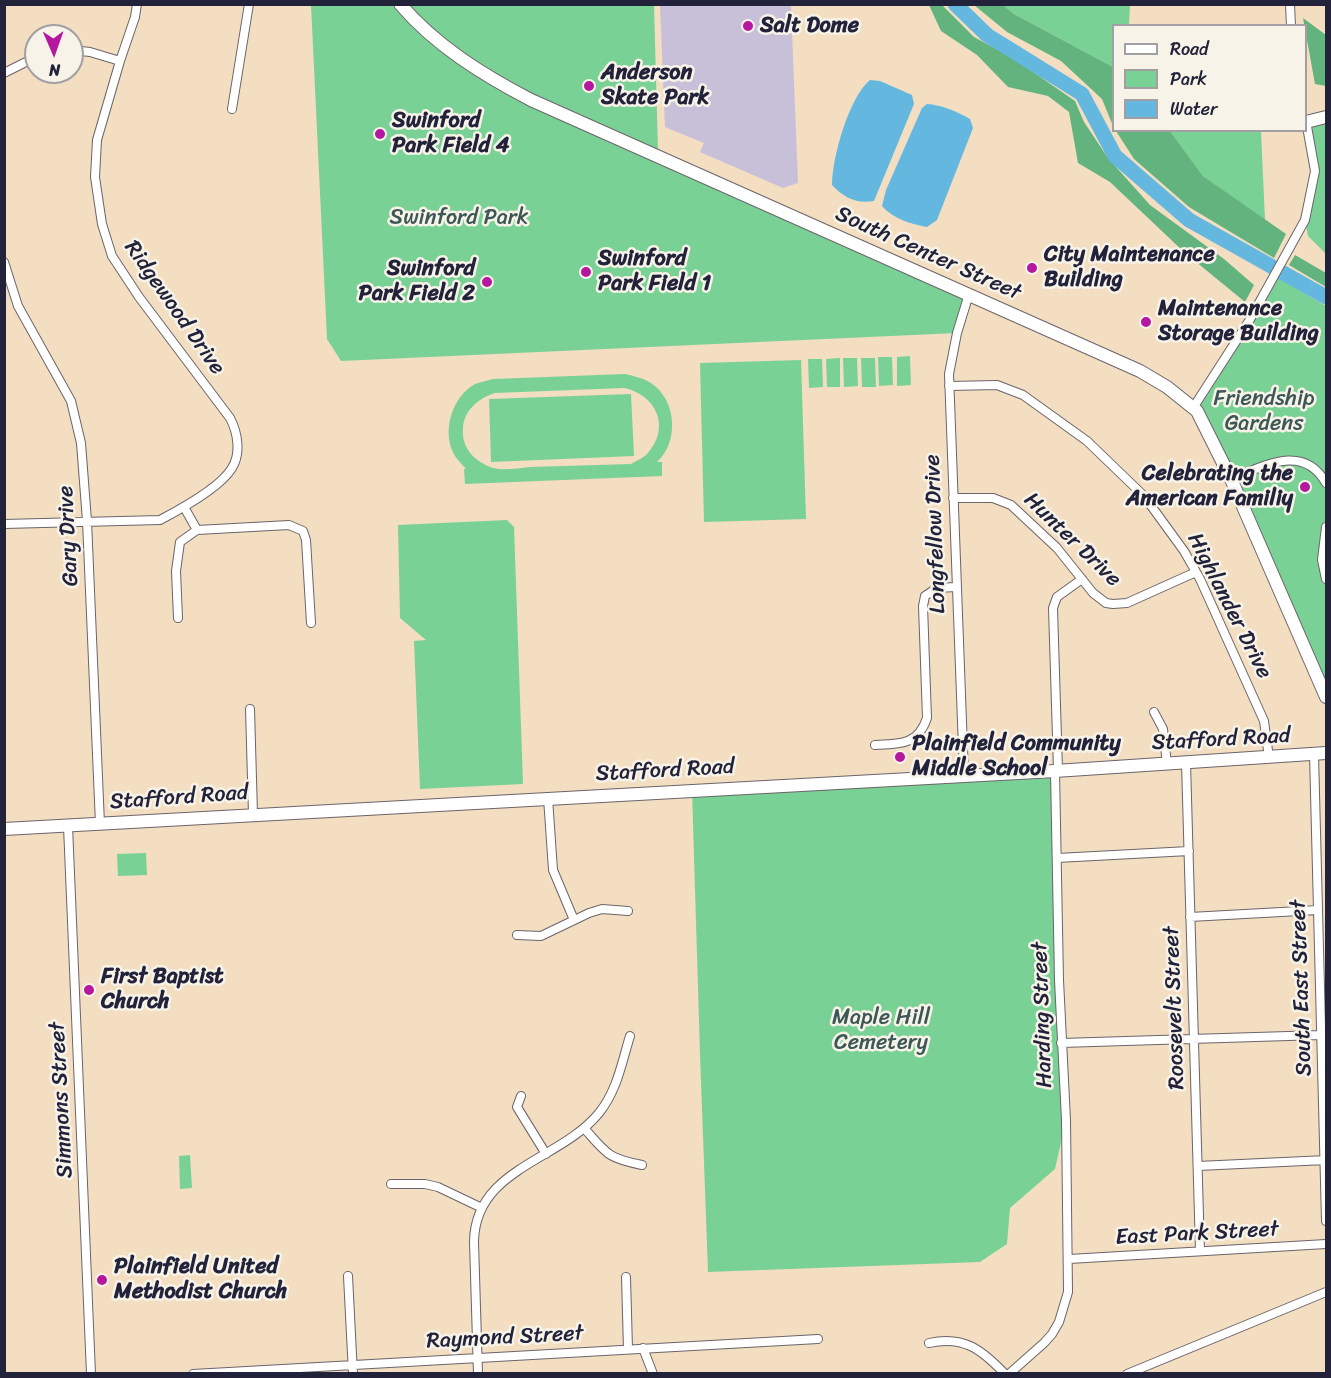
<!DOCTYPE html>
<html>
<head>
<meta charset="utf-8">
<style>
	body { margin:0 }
	#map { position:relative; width:1331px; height:1378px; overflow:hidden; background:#f3dec1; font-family:Sriracha,sans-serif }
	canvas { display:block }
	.frame { position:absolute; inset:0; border:6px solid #22223b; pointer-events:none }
	.legend { position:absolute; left:1112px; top:24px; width:195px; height:108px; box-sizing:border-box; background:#f7f3e8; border:2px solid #a29fa3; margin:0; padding:8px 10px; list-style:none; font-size:18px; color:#22223b }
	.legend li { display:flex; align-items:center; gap:12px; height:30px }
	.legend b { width:30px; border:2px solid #a29fa3 }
	.north { position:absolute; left:24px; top:24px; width:60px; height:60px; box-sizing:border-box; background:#f7f3e8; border:2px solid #a29fa3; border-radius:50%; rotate:178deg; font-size:16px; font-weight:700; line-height:24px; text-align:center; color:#22223b }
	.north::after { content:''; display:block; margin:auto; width:21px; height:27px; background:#b5179e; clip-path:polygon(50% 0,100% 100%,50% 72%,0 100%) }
</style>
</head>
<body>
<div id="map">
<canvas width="1331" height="1378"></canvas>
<div class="frame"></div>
<ul class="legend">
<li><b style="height:8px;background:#fff"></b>Road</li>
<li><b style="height:16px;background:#7ad196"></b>Park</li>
<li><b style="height:16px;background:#64b8e0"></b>Water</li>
</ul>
<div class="north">N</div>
</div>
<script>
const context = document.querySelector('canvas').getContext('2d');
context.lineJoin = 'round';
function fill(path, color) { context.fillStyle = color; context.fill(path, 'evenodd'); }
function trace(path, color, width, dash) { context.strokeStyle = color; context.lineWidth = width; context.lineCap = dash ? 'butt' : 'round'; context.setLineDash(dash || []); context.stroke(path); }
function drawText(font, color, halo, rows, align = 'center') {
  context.font = font + ' Sriracha,sans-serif'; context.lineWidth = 5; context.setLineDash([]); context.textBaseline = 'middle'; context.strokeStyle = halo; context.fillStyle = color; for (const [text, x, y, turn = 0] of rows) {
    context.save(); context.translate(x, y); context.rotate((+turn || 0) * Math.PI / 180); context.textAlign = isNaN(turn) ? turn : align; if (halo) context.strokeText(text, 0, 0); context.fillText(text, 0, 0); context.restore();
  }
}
fill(new Path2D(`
	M660,5H791L798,183L783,188L700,152L704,143L665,127Z`), '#c8bfd8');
fill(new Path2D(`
	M311,5H400L432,35L409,5H654L658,150L969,294L957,333L341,361L327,339Z
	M1003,5H1130L1129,25L1114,26L1113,67L1014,14Z
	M1326,124V254L1308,236L1305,220L1315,171L1312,126Z
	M1170,131H1261L1265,220L1203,176Z
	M1274,275L1326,306V699L1193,408Z
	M910,356L911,385L897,386V357Z
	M878,357H892L893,385L879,386Z
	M840,358V387H827L826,359Z
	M843,358H857L858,386L844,387Z
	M861,358H875L876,387H862Z
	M808,359H822L823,387L809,388Z
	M801,360L806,519L704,522L700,363Z
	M625,374C634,376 643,378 651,383C677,400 679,442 657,462H662V476L465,484L464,469H466C461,463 455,458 452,450C443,428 453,396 475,384C480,382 487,381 493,379ZM624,388C657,395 671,428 647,454C643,458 636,461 631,464C597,465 563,466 530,467C518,468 504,471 493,468C475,462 461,448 463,428C464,410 479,398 495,393Z
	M631,394L634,456L491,462L489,399Z
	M507,520L514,527L523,784L420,789L414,641L426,640L400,618L398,525Z
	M1055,771L1066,1120L1055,1169L1010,1208L1007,1244L980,1262L708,1272L700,1054L692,790Z
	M146,853L147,875L118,876L117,854Z
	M190,1155L192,1188L180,1189L179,1156Z`), '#7ad196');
fill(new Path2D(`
	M929,5H942L974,37L1013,58L1075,101L1084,122L1108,158L1150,205L1224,259L1254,285L1245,302L1184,252L1110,182L1078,163L1069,112L1048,96L1008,87L977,55L941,31Z
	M974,5H1003L1014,14L1113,67V126L1102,99L1061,61L1007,32Z
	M1303,18L1326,35V86L1315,84Z
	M1116,131H1170L1203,176L1286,234L1274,258L1189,207L1134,159Z
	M1295,255L1326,273V287L1289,265Z`), '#63b37f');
fill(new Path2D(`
	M870,80L880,81L912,95L914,104L874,201C857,204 844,198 832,185C832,158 849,97 870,80Z
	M927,104C942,105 956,111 970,119L973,128L937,220L927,227C911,224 893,219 882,206L886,190L922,108Z`), '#64b8e0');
trace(new Path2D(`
	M955,4L987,35L1082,94L1115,156L1189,220L1326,297`), '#64b8e0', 15);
const street = new Path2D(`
	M1290,4L1291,26
	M72,50L90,52L120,61
	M4,73L36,57
	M232,109L249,4
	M4,262L18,306L71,401L81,443L87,521L100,824
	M949,386L997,385L1023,395L1087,441L1144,496L1184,551L1200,579L1264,721L1269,758
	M1193,408L1249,321L1305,220L1315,171L1306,121
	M1231,479C1264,466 1303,443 1326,483
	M953,498H993L1011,505L1057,548L1093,593L1106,603L1113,604L1127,603L1196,572
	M184,507L197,530
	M4,524L160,520C179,510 221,487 232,468C241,454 238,433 230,418L139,297L112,256L102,224L95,177L97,140L120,61L135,17L137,4
	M1326,527L1322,560L1326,579
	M178,618L176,571L180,542L197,530L289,525L303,531L306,540L311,623
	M250,709L253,814
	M1154,712L1163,729L1167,764
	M875,745C900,744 918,745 927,718L923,606L925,596L937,588L956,587
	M1314,754L1326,1221
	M1186,763L1200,1251
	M1058,770L1053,608L1057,597L1082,579
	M964,775L949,374L957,333L969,294
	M548,798L553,870L574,920
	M68,826L91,1374
	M1057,858L1189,851
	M1190,917L1318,910
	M517,935L541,936L589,913L602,909L628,911
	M1061,1043L1321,1035
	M521,1096L517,1107L546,1154
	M584,1128C607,1154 607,1158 642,1165
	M1198,1166L1326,1160
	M391,1184H425L438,1187L482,1208
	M1069,1259L1326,1244
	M348,1276L353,1374
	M626,1277L628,1349
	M929,1343C964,1335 982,1350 1005,1374
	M643,1348L653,1374
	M193,1374L818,1339
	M478,1374L474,1242C475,1168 560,1161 599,1113C617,1091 622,1062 630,1036
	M1009,1374L1044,1343L1052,1334L1059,1322L1068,1292L1066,1120L1059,980L1055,771
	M1127,1374L1326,1292`);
const secondary = new Path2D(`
	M400,4C436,46 483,75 531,100L1140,371L1167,387L1197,411L1231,479L1326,697
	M1306,122L1326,117
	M4,829L1055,771L1326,753`);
trace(street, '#6b646a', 10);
trace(secondary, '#6b646a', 14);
trace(street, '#fff', 8);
trace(secondary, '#fff', 12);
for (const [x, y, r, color] of [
	[748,26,6,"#b5179e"],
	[589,86,6,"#b5179e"],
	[380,134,6,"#b5179e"],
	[1032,268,6,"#b5179e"],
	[586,272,6,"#b5179e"],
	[487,282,6,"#b5179e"],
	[1146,322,6,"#b5179e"],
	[1305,487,6,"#b5179e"],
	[900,757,6,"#b5179e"],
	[89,990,6,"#b5179e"],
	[102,1280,6,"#b5179e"]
]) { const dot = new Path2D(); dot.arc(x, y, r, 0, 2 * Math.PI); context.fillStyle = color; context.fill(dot); trace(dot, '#f7f3e8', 2); }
drawText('bold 22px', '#22223b', '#f7f3e8', [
	["Salt Dome",760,26],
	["Anderson",601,73],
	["Skate Park",601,98],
	["Swinford",392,121],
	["Park Field 4",392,146],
	["City Maintenance",1044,255],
	["Building",1044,280],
	["Swinford",598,259],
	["Park Field 1",598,284],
	["Swinford",475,269,"right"],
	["Park Field 2",475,294,"right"],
	["Maintenance",1158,309],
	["Storage Building",1158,334],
	["Celebrating the",1293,474,"right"],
	["American Familiy",1293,499,"right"],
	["Plainfield Community",912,744],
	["Middle School",912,769],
	["First Baptist",101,977],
	["Church",101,1002],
	["Plainfield United",114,1267],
	["Methodist Church",114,1292]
], 'left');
drawText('22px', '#3c5756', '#f7f3e8', [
	["Swinford Park",459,218],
	["Friendship",1264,399],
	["Gardens",1264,424],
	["Maple Hill",881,1018],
	["Cemetery",881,1043]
]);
drawText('22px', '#22223b', '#f7f3e8', [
	["South Center Street",928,254,24],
	["Ridgewood Drive",174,308,55],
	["Longfellow Drive",936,534,-92],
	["Gary Drive",69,536,-93],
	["Hunter Drive",1072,540,44],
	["Highlander Drive",1229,606,63],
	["Stafford Road",1221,740,-3],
	["Stafford Road",665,771,-3],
	["Stafford Road",179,798,-4],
	["South East Street",1302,988,-92],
	["Roosevelt Street",1175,1008,-92],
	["Harding Street",1043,1015,-92],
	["Simmons Street",62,1100,-93],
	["East Park Street",1197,1234,-3],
	["Raymond Street",505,1338,-3]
]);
</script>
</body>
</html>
